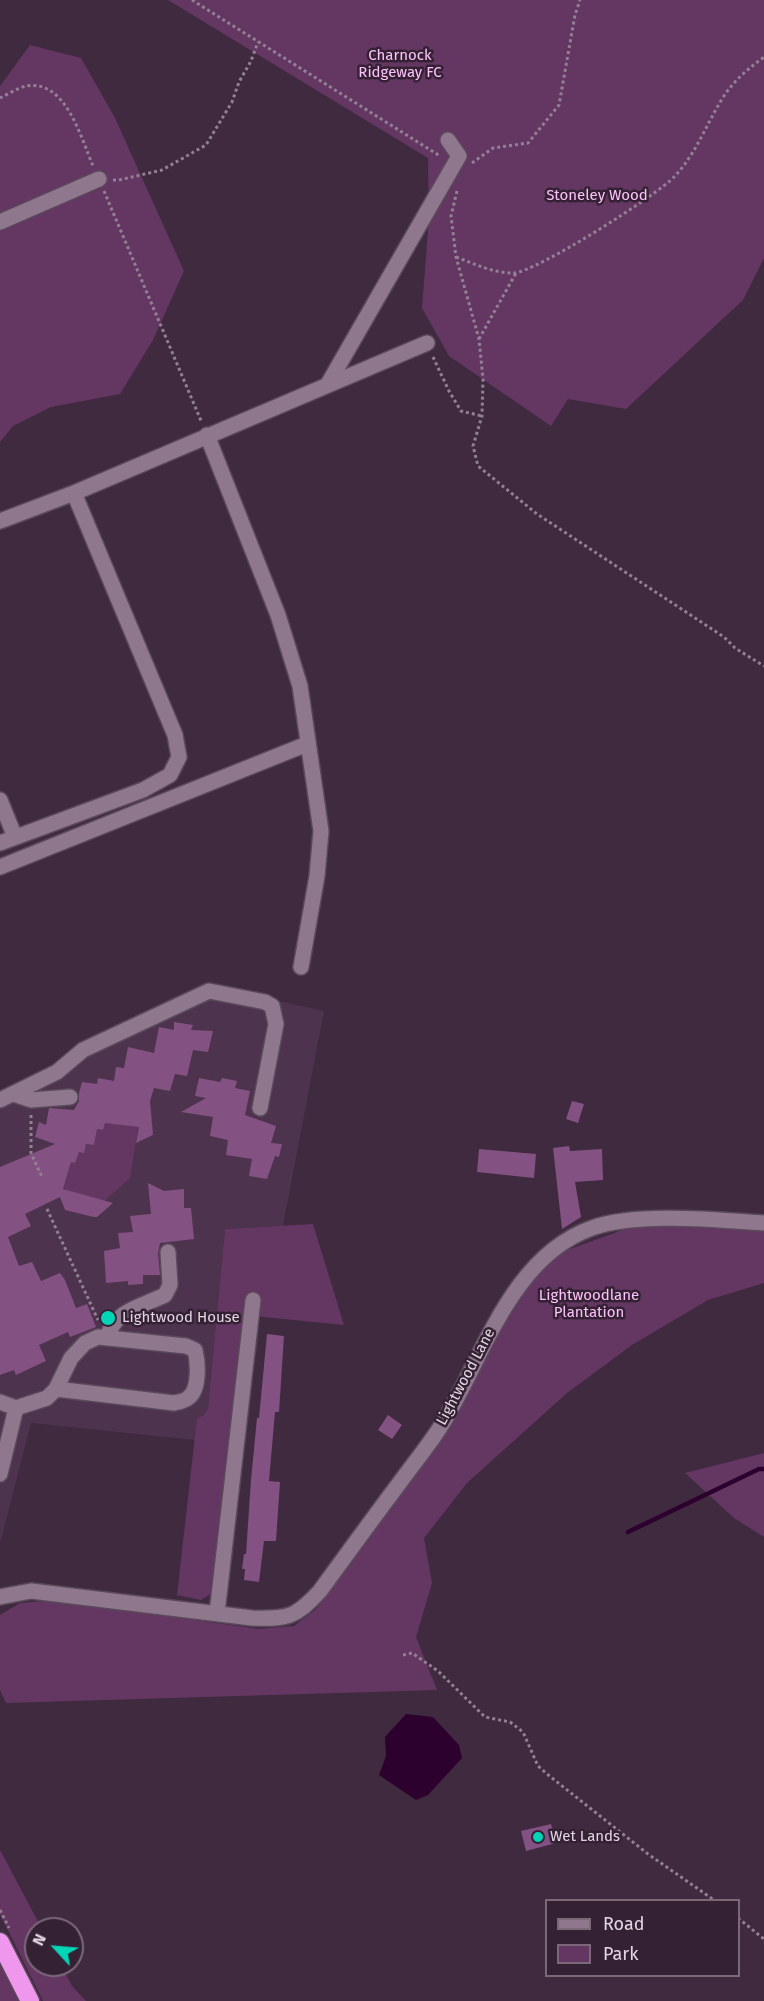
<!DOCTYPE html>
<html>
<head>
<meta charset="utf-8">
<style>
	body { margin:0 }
	#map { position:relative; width:764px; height:2001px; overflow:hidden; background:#3f2a3f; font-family:"Fira Sans",sans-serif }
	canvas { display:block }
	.legend { position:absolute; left:545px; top:1899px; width:195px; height:78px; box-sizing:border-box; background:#352134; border:2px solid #7b697a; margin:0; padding:8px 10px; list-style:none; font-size:18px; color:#e3d6e3 }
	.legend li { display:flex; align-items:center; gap:12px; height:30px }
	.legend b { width:30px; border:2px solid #7b697a }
	.north { position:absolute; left:24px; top:1917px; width:60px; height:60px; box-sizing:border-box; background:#352134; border:2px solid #7b697a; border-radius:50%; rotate:296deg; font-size:16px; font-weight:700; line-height:24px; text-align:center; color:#e3d6e3 }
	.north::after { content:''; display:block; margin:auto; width:21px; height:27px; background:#00d5b7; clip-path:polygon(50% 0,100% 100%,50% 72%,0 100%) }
</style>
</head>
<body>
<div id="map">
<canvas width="764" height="2001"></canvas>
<ul class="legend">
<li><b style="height:8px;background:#8f778e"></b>Road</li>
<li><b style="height:16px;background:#643763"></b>Park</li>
</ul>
<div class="north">N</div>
</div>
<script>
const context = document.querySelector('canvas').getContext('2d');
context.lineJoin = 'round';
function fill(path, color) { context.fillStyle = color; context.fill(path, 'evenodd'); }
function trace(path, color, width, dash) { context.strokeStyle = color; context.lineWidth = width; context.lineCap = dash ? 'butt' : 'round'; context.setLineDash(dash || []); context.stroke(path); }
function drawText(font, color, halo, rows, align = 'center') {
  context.font = font + ' "Fira Sans",sans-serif'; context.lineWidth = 5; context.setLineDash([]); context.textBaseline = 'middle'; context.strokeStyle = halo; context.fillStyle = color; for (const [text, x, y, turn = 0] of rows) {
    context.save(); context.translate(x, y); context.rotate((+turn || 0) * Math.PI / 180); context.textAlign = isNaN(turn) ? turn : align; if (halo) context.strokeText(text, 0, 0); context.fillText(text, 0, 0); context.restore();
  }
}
fill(new Path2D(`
	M211,986L324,1011L283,1226L225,1229L208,1408L204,1415L197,1418L195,1440L31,1423L0,1544V1096L55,1070L67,1052Z`), '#4d334d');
fill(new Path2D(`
	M168,0H764V258L743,300L626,409L568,399L551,426L449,356L422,308L429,218L428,158Z
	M30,45L81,58L115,118L184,271L153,340L120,394L51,407L13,426L0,442V86Z
	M108,1112L145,1125L138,1129L130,1178L95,1209L73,1203L64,1187L71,1162L75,1163L79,1152L86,1144L94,1145L97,1129L103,1130Z
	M313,1224L344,1325L254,1316L214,1592L201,1600L177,1595L197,1418L204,1415L208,1408L225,1229Z
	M636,1225L764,1230V1283L708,1300L632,1345L567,1393L467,1483L424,1538L432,1583L416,1637L437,1690L6,1703L0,1690V1615L20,1603L56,1600L258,1629L294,1626L315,1610L439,1440L524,1288L554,1255Z
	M764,1453V1537L734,1518L685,1473Z
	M0,1850L42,1929H36V1965H61L72,1986L86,2001H43L0,1914Z
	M0,1963L19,2001H0Z`), '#643763');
fill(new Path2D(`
	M406,1714L433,1717L459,1745L462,1758L428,1795L416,1800L379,1775L386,1756L385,1737Z`), '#2d012d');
trace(new Path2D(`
	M628,1532L759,1469H764`), '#2d012d', 4.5);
fill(new Path2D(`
	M174,1022L193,1025L191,1030L213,1031L208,1052L193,1050L187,1076L175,1074L170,1091L154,1088L150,1101L153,1135L136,1143L139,1127L105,1123L103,1130L97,1129L94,1145L86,1144L84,1153L79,1152L75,1163L71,1162L63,1189L113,1203L97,1217H94L65,1210L60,1197L25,1214L31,1226L8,1237L19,1266L32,1262L41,1281L60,1273L65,1280L76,1308L87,1304L96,1327L70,1337L68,1332L39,1345L46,1361L16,1375L14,1370L0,1375V1167L55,1144L35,1137L39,1122L46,1125L49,1108L74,1110L79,1101V1093L82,1082L97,1084L98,1078L114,1081L116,1067L124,1068L128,1047L154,1053L159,1027L174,1030Z
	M199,1078L220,1082L222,1078L237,1081L235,1088L250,1091L245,1115L276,1126L271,1143L282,1144L279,1157L275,1156L267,1179L249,1176L252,1159L226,1155L228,1140L210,1136L213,1117L181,1112L206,1098L195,1096Z
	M572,1101L584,1104L578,1123L566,1119Z
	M569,1146L570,1151L602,1149L603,1180L575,1182L581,1217L562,1229L553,1148Z
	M479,1149L536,1154L534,1178L477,1172Z
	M148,1183L164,1191L184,1189V1208H191L194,1239L160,1243L158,1253L160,1275H143V1284L128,1285V1281L106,1283L104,1251L120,1248L118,1233L133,1232L130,1216L151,1214Z
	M267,1334L284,1336L279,1412H275L269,1481L280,1482L276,1541H264L259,1582L244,1580L245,1569H242L244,1554H246L251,1480L257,1418H259Z
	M388,1415L402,1425L392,1439L378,1430Z
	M551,1824L556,1843L526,1851L521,1831Z`), '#835282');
const minor = new Path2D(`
	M0,222L99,179
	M328,384L459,156L448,140
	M207,435L278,615L300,686L321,831L317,876L301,967
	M0,521L74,493L427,343
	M0,800L15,837
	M0,843L143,790L170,775L179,757L175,735L74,493
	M0,867L307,744
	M13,1094L31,1100L70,1097
	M0,1100L57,1072L83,1050L209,991L265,1002L272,1006L276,1024L260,1108
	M107,1338C114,1310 143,1306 165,1295L170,1285L168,1252
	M0,1402L16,1408L47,1398L56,1389L71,1358L85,1343L98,1337L186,1346L195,1350C198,1362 200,1390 188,1398C185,1401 178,1402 174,1403L56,1389
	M0,1474L16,1408
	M0,1597L31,1591L252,1618C288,1619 295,1618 320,1591C347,1554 374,1517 401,1481C414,1463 429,1445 441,1426C483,1359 510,1257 592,1228C637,1212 716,1220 764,1223
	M217,1613L253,1300`);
const highway = new Path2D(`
	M0,1942L30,2001`);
trace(minor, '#5a495a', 18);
trace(highway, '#5a495a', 21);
trace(new Path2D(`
	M192,0L440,156
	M0,98C8,94 18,88 26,86C66,79 81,138 93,166
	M472,163L493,148L528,143L559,105L575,15L580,0
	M113,180H119L162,170L206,145L232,102L239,82L251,61L258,42
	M104,191L202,423
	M457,191L451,216L456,257L479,339L483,379L482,416L473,446L478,466L537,514L724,637L735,648L764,666
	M456,257C475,264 493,273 513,273C535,273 657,195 674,177C696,154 706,125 722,99C733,81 748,69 764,57
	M479,339L516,273
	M433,357L449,391L461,411L482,416
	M31,1115V1153L42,1177
	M47,1209L98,1320
	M403,1655L412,1653L438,1671L485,1717L510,1722L523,1732L538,1766L547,1774L648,1854L714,1900
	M0,1910L9,1928
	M738,1918L764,1939`), '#928192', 3, [3, 3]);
trace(minor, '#8f778e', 15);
trace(highway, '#ef97ed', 18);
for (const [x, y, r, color] of [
	[108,1318,8,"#00d5b7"],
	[538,1837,6,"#00d5b7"]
]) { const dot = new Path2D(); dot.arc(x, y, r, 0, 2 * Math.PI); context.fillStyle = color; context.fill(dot); trace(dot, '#352134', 2); }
drawText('15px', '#fdc2fb', '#352134', [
	["Charnock",400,56],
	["Ridgeway FC",400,73],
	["Stoneley Wood",597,196],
	["Lightwoodlane",589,1296],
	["Plantation",589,1313]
]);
drawText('15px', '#e3d6e3', '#352134', [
	["Lightwood House",122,1318],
	["Wet Lands",550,1837]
], 'left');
drawText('15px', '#e3d6e3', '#352134', [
	["Lightwood Lane",466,1377,-62]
]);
</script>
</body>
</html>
